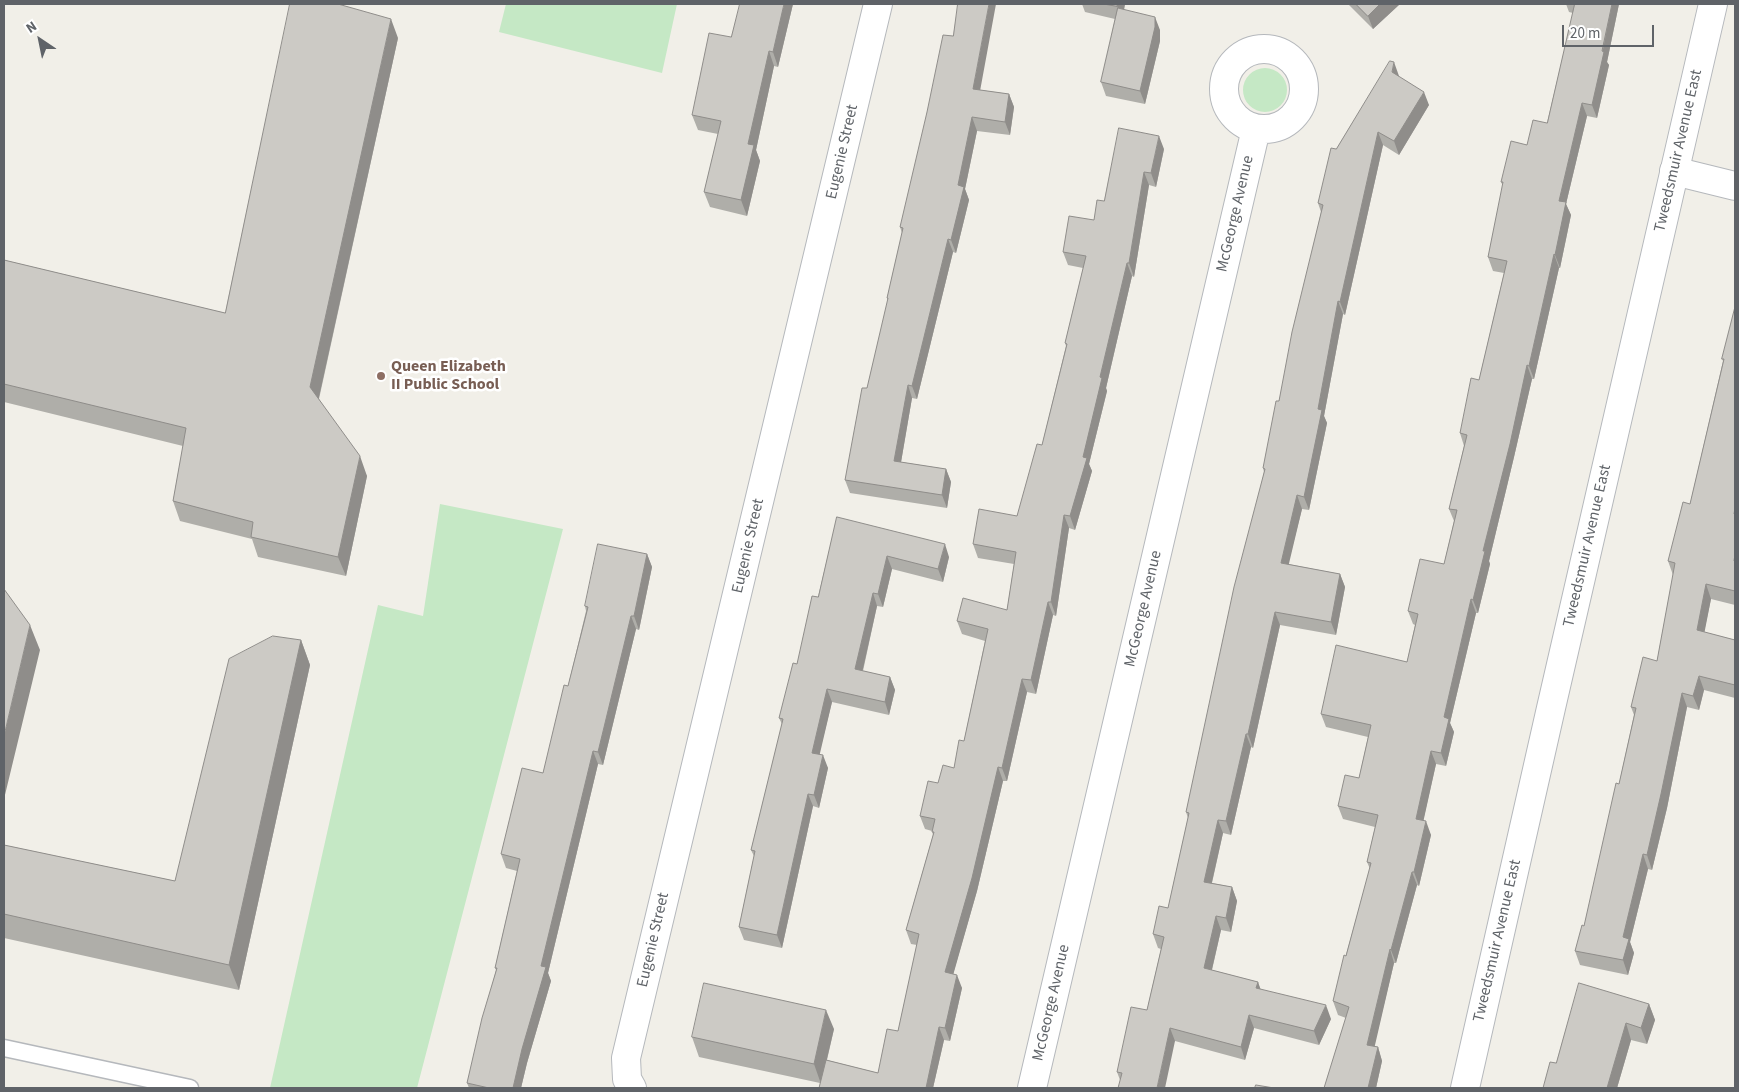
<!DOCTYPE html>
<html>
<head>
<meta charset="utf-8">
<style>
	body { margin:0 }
	#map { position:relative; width:1739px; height:1092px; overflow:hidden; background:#f1efe8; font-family:"Source Sans 3",sans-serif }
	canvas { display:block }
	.frame { position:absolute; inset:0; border:5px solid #5f6368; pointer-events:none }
	.north { position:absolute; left:15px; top:15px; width:50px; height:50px; -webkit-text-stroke:4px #fff; paint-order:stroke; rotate:326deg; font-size:14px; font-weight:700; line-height:20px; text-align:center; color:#5f6368 }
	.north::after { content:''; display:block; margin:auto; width:18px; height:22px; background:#5f6368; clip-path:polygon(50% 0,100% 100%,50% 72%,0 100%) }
	.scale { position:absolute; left:1562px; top:25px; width:92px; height:22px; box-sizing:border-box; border:2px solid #5f6368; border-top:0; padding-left:6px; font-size:15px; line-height:18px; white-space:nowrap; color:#5f6368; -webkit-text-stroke:4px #fff; paint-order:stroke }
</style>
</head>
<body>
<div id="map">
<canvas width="1739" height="1092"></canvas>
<div class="frame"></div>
<div class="north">N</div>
<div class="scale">20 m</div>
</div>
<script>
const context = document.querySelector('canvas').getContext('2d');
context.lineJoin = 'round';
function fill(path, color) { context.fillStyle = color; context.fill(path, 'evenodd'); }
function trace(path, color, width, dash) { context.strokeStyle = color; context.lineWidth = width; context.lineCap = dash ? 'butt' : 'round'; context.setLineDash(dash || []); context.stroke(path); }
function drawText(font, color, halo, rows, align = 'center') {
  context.font = font + ' "Source Sans 3",sans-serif'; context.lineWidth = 5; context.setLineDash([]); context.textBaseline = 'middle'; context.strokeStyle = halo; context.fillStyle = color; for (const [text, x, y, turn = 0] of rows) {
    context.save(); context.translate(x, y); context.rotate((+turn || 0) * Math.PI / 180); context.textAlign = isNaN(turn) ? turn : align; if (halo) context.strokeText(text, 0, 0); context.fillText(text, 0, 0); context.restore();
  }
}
fill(new Path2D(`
	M506,4H677L662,73L499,32Z
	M1243 90a22 22 0 1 1 44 0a22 22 0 1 1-44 0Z
	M440,504L563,529L417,1088H270L378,605L423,616Z`), '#c5e8c5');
const service = new Path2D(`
	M4,1048L190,1088`);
const minor = new Path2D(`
	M1224 89a40 40 0 1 1 80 0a40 40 0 1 1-80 0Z
	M1674,171L1735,186
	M632,1088L627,1079L626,1058L878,4
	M1032,1088L1256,129`);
const tertiary = new Path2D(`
	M1465,1088L1551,708L1713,4`);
trace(service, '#b5b8bc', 19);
trace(minor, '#b5b8bc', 30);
trace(tertiary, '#b5b8bc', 30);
trace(service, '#fff', 16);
trace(minor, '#fff', 28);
trace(tertiary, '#fff', 28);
fill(new Path2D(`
	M793,4L778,67L774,66L756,150L760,161L747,216L710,207L704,192L718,134L698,130L692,115L731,37Z
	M1082,4H1125L1124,10L1160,30V41L1145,104L1106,96L1101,82L1115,19L1085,12Z
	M1348,4H1400L1373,29Z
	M1566,4H1619L1607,62L1609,65L1597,118L1587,116L1566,204L1571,215L1560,268H1559L1534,379H1532L1514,457L1489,561L1490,564L1478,613H1476L1450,723L1454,732L1446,766L1436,764L1423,821L1431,835L1419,886L1417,885L1396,963H1394L1374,1046L1378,1047L1382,1061L1376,1088H1324L1346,1018L1338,1015L1333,1001L1370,869L1367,862L1375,827L1343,819L1338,806L1359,778L1368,737L1326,727L1321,714L1407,662L1415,625L1413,624L1408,611L1444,564L1454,521L1449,509L1464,446L1460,433L1479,380L1504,273L1493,271L1488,257L1503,186L1501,182L1527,145L1547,123L1573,13L1569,12Z
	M953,36L980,90L1009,94L1014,107L1010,135L977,131L965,189L969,200L956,253L953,252L917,399L912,398L901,462L946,469L951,482L947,508L850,493L845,480L888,301L887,298L902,233L900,227Z
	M398,38L319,399L367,476L346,576L258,557L252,539L180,521L173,501L183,446L4,402V260L225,313Z
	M1399,76V77L1429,105L1399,155L1383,145L1345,315L1343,314L1324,416L1327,423L1309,510L1302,509L1288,564L1340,574L1345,587L1336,635L1280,625L1253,748L1251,747L1231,835L1223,833L1212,883L1232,887L1237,901L1231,932L1221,930L1212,970L1258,982L1260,989L1331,1019L1319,1045L1254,1028L1245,1060L1175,1041L1120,1080L1117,1072L1147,1010L1161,949L1158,948L1153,934L1168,908L1188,818L1186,812L1264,472L1263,468L1279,401L1321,212L1318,203L1336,149Z
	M1164,149L1156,187L1149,185L1134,277L1132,276L1106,388L1107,391L1089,464L1092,471L1075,530L1069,528L1056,616L1053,615L1036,694L1027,692L1007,781H1003L977,891L953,974L962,988L950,1041L944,1040L933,1088L820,1083L699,1057L692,1037L834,1029L827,1060L878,1073L898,1031L917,945L911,944L906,930L933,835L932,831L925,829L920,816L938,783L954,768L964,741L985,641L962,634L957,621L1007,610L1014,564L978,558L973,544L1017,516L1042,445L1066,346L1065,343L1083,268L1068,265L1063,252L1094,220L1104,201Z
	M1735,307V605L1711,599L1704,632L1735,640V698L1704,690L1699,710L1687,707L1667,808L1652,870L1648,869L1630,942L1634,953L1628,975L1580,965L1575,951L1584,926L1619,784L1634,715L1631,707L1657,661L1673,575L1668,561L1690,504L1723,361L1722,359Z
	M837,517L949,557L943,582L892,569L883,607L877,606L863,671L890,677L895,690L889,715L832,702L819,754L828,768L819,808L813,806L782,948L744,940L739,927L754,856L751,850L782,724L779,718L797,664L818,597Z
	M647,554L652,567L639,630L636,629L603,765L598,764L548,973L551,981L527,1063L521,1088H469L467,1083L496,970L495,968L517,871L506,868L501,854L543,773L568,686L586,611L585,606Z
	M301,640L310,665L239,990L4,938V845L175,881Z
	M1649,1004L1655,1020L1647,1044L1631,1040L1617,1088H1543L1556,1063Z`), '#afaea9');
fill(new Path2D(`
	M784,4H793L778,67L773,52Z
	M989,4H996L978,102L973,89Z
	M1117,4H1125L1122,20L1117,6Z
	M1380,4H1400L1373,29L1368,16Z
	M1612,4H1619L1607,62L1609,65L1597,118L1592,105Z
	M1155,17L1160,30V41L1145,104L1140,91Z
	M391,19L398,38L317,406L310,387Z
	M769,51L774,66L756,150L760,161L747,216L741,200L748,144Z
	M1394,62L1399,76L1397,86L1392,72Z
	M1424,92L1429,105L1399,155L1394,141Z
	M1009,94L1014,107L1010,135L1005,122Z
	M1582,103L1587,116L1566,204L1571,215L1560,268L1555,255L1559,201Z
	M972,117L977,131L965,189L969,200L956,253L951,240L958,185Z
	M1378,132L1383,145L1345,315L1340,302Z
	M1159,136L1164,149L1156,187L1151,173Z
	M1144,172L1149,185L1134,277L1129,263Z
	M948,239L953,252L917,399L912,386Z
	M1554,254L1559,268L1534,379L1529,366Z
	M1127,263L1132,276L1106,388L1107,391L1089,464L1092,471L1075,530L1070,516L1100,377Z
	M1338,301L1343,314L1324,416L1327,423L1309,510L1304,497L1318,409Z
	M1527,365L1532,379L1514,457L1489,561L1490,564L1478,613L1473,600L1483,551Z
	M908,385L912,398L899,474L894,461Z
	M360,456L367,476L346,576L338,557Z
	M946,469L951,482L947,508L942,495Z
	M1297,495L1302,509L1286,576L1281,563Z
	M1064,515L1069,528L1056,616L1051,602Z
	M945,544L949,557L943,582L938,569Z
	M647,554L652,567L639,630L634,616Z
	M887,556L892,569L883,607L878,594Z
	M1340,574L1345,587L1336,635L1331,622Z
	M1706,584L1711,599L1702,645L1697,630Z
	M873,593L877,606L860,682L855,669Z
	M1471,599L1476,613L1450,723L1454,732L1446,766L1441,753L1444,717Z
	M1048,602L1053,615L1036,694L1031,680Z
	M1275,612L1280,625L1253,748L1248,734Z
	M631,616L636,629L603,765L598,752Z
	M30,625L40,650L4,799V736Z
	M301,640L310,665L239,990L229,965Z
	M1699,676L1704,690L1699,710L1693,696Z
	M890,677L895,690L889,715L885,702Z
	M1022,679L1027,692L1007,781L1002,768Z
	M827,689L832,702L817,766L812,753Z
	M1682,693L1687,707L1667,808L1652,870L1647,855Z
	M1246,734L1251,747L1231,835L1226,821Z
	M593,751L598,764L548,973L551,981L527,1063L521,1088H513L541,966Z
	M1431,751L1436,764L1421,832L1416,819Z
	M823,755L828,768L819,808L814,795Z
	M998,767L1003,781L977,891L950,986L945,972Z
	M808,794L813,806L782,948L777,935Z
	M1218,820L1223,833L1209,895L1204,882Z
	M1426,821L1431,835L1419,886L1414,872Z
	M1643,854L1648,869L1630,942L1634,953L1628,975L1623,960V937Z
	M1412,872L1417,885L1396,963L1391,950Z
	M1232,887L1237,901L1231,932L1226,918Z
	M1216,916L1221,930L1209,982L1204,968Z
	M1390,949L1394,963L1372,1058L1367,1045Z
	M957,975L962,988L950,1041L945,1028Z
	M1258,982L1263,996L1256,988Z
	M1649,1004L1655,1020L1647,1044L1641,1028Z
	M1326,1005L1331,1019L1319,1045L1314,1031Z
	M826,1010L834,1029L821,1084L814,1064Z
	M1249,1015L1254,1028L1245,1060L1241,1047Z
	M1626,1023L1631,1040L1617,1088H1607Z
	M939,1027L944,1040L933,1088H926Z
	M1170,1028L1175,1041L1165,1088H1157Z
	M1378,1047L1382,1061L1376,1088H1368Z`), '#8f8d8a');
const building = new Path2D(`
	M290,4H338L391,19L310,387L360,456L338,557L251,537L253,522L173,501L186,428L4,384V260L225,313Z
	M740,4H784L773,52L769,51L748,144L754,145L741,200L704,192L721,121L692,115L709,33L731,37Z
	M958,4H989L973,89L1009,94L1005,122L972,117L958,185L964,187L951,240L948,239L912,386L908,385L894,461L946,469L942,495L845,480L862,388H867L888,298H887L903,228L900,227L927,112L943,35L953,36Z
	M1104,4H1117V6Z
	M1356,4H1380L1368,16Z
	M1575,4H1612L1602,51L1604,52L1592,105L1582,103L1559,201L1566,202L1555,255L1554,254L1529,366L1527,365L1510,444L1483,551H1485L1473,600L1471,599L1444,717L1449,719L1441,753L1431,751L1416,819L1426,821L1414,872H1412L1391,950L1390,949L1367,1045L1378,1047L1368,1088H1324L1349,1007L1333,1001L1344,955L1346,956L1371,863L1367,862L1378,815L1338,806L1345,775L1359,778L1371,725L1321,714L1336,645L1407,662L1418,614L1408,611L1420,559L1444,564L1457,510L1449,509L1467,435L1460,433L1471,378L1479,380L1507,261L1488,257L1503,182H1501L1511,141L1527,145L1533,120L1547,123Z
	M1118,8L1155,17V27L1140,91L1101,82Z
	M1390,61L1394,62L1392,72L1424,92L1394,141L1378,132L1340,302L1338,301L1318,409L1322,410L1304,497L1297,495L1281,563L1340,574L1331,622L1275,612L1248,734H1246L1226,821L1218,820L1204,882L1232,887L1226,918L1216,916L1204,968L1258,982L1256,988L1326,1005L1314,1031L1249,1015L1241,1047L1170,1028L1157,1088H1118L1122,1073L1117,1072L1131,1007L1147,1010L1164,937L1153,934L1159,906L1168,908L1189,813L1186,812L1234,587L1265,469L1263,468L1276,401H1279L1292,332L1323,205L1318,203L1331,148L1336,149Z
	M1119,128L1159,136L1151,173L1144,172L1129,263H1127L1100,377L1102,378L1083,457L1087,458L1070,516L1064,515L1051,602H1048L1031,680L1022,679L1002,768L998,767L972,878L945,972L957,975L945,1028L939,1027L926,1088H819L826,1060L878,1073L887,1029L898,1031L919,934L906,930L934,832H932L935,819L920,816L928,781L938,783L943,765L954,768L959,740L964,741L988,629L957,621L963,598L1007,610L1016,552L973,544L979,509L1017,516L1037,444L1042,445L1067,344L1065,343L1086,256L1063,252L1069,216L1094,220L1097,200L1104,201Z
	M1735,307V508L1734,514H1735V554L1734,561L1735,562V591L1706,584L1697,630L1735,640V685L1699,676L1693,696L1682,693L1661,794L1647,855L1643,854L1623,937L1629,939L1623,960L1575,951L1582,925L1584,926L1616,783L1619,784L1636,708L1631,707L1643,657L1657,661L1675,563L1668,561L1683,502L1690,504L1724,359H1722Z
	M837,517L945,544L938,569L887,556L878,594L873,593L855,669L890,677L885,702L827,689L812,753L823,755L814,795L808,794L777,935L739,927L755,851L751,850L783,719L779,718L793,663L797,664L812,596L818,597Z
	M598,544L647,554L634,616H631L598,752L593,751L541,966L546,967L522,1049L513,1088H489L467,1083L482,1018L497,968H495L520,859L501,854L522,768L543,773L564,685L568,686L588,607L585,606Z
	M4,589L30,625L4,736Z
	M273,636L301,640L229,965L4,914V845L175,881L229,659Z
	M704,983L826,1010L814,1064L692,1037Z
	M1579,983L1649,1004L1641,1028L1626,1023L1607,1088H1543L1550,1062L1556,1063Z
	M1256,1085L1274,1088H1255Z`);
fill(building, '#cccac5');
trace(building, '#8f8d8a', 1);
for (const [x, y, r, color] of [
	[381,376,5,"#8d6e63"]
]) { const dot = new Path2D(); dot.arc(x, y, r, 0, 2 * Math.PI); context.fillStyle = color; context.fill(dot); trace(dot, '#fff', 2); }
drawText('16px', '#5f6368', '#fff', [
	["Tweedsmuir Avenue East",1679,151,-77],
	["Eugenie Street",843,152,-77],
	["McGeorge Avenue",1236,214,-77],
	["Eugenie Street",749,546,-77],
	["Tweedsmuir Avenue East",1588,546,-77],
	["McGeorge Avenue",1144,609,-77],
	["Eugenie Street",654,940,-77],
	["Tweedsmuir Avenue East",1498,941,-77],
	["McGeorge Avenue",1052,1003,-77]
]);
drawText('bold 16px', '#785e54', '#fff', [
	["Queen Elizabeth",391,367],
	["II Public School",391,385]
], 'left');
</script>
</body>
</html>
